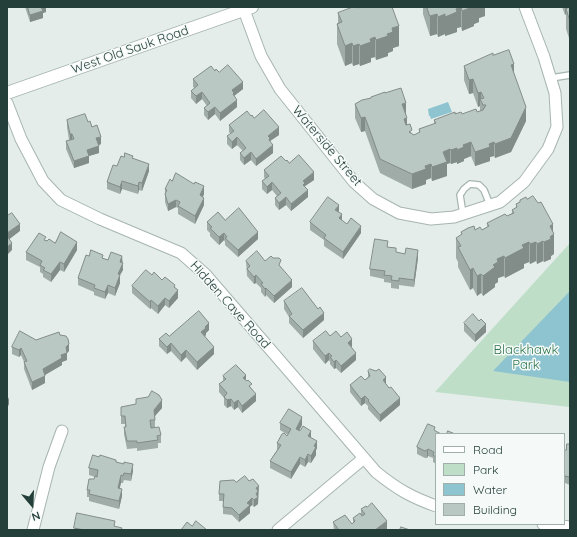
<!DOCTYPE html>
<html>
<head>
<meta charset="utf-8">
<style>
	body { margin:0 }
	#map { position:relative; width:577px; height:537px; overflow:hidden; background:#e4edea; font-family:Quicksand,sans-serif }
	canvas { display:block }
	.frame { position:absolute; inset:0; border:8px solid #243f39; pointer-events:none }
	.legend { position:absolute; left:435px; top:433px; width:130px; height:92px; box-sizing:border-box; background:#f5faf8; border:1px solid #a1afac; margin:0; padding:5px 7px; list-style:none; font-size:12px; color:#243f39 }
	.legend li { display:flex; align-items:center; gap:8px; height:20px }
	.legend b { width:20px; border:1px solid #a1afac }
	.north { position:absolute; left:12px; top:485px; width:40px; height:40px; -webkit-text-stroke:3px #f5faf8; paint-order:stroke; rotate:161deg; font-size:11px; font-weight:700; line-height:16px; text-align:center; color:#243f39 }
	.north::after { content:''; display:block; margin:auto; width:14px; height:18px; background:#243f39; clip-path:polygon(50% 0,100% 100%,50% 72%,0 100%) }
</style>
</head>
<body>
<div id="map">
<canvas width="577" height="537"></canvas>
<div class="frame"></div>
<ul class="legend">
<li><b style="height:5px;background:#fff"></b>Road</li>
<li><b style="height:11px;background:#bedec8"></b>Park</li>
<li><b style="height:11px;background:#8ec3d0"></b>Water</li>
<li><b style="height:11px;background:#bac8c3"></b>Building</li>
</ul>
<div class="north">N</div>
</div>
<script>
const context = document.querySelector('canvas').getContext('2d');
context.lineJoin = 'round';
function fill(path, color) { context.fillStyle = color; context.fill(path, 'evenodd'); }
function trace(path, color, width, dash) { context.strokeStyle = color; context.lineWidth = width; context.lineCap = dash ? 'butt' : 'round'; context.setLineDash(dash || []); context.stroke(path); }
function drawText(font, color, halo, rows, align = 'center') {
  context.font = font + ' Quicksand,sans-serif'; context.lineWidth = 3; context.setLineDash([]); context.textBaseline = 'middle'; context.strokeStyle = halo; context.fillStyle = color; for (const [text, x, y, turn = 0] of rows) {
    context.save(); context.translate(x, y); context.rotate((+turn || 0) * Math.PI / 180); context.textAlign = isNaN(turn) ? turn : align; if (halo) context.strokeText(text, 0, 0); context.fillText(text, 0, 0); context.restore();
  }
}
fill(new Path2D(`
	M570,243V407L435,392Z`), '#bedec8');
fill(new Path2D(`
	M448,102L452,112L431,119L430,116H429L428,109Z
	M570,291V382L493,371Z`), '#8ec3d0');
const service = new Path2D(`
	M551,78L570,75
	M463,214L460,195L464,189L470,184L479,185L484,190L490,205`);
const minor = new Path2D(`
	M244,10L261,56L280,89L354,182L373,199L399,213L431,219L454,217L500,202L524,182L548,149L557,127L555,93L544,57L525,7
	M7,103L21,139L43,181L61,200L100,219L181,253L206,275L376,472C397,489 411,497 436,506
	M543,524L570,527
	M33,530L49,467L62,431
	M278,530L364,458`);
const tertiary = new Path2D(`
	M7,93L252,7`);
trace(service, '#a7b5b1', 8);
trace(minor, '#a7b5b1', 13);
trace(tertiary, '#a7b5b1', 14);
trace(service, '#fff', 5.5);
trace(minor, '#fff', 11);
trace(tertiary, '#fff', 12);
fill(new Path2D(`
	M25,7H46V12L43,13V18L30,22Z
	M423,7H485V16L479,18V22L474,24V26L462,31L461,27L457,28V32L445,36V34L438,37L437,34L430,36L423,14Z
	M562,7H570V41L566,29V14L565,15Z
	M358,8L399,46L393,48V51L388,53V56L376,60L375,57L371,58V62L360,66L359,64L353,66L352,63L345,66L337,44V24L338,23V13Z
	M493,55L514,74L526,121L511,152L495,158L494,156L490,157V161L475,166L471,156L464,159V161L457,164V162L451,164L450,163L447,164V176L432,181L431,178L426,180V184L412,189L380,173L365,131L361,132L355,118V104L371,98V97L385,93L406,113L407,125L412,134L414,135L419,133V129L434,124V120L455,114H462L477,112L480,111V106L478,107L473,93L469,94L464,80V66Z
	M215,71L219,72L243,89L234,96L237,107L220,121L215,114L208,120L204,115V108L207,106L202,99L196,104L191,98V91L195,88L193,87V79Z
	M251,116L254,118L279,135L270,141L273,153L256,166L251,160L244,165L240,160V153L243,151L237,145L232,149L227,144V136L231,134L229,132V125Z
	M67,120L88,122L92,127L101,144L99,145V153L89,156V163L74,168L66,149V141L69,140L67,127Z
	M124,157L133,158L149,171L142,191L139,190L138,194L122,189L120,194L107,189V182L117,166Z
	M286,161L289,163L314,180L305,186L308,197L291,211L286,205L279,210L275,205V198L277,196L272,190L267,194L262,189V181L265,179L264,177V170Z
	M165,189L204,194L203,197L204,205L195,224L178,214V208L176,207L168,211L165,202Z
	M527,199L553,233L554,254L551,256V259L544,262L543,261L537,264L536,261L530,264L529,262L524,264V268L505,278L504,276L498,278V282L495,284V287L483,296L481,293L477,296L473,288L470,290L458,267V262L456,258V238L461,235V232L475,230H482L487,227V223L507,216L512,213V210L516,208V204L520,202V200Z
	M339,212L342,221L361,233L343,259L324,246V240L310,230V222Z
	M225,220L258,239L238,257L225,245V242L224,240L219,245L210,236V233L207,230V222Z
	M46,241L77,250L64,272L60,270L51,282L43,277V274L40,272V267L26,260V252Z
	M388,247L396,253L418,258L414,287L399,285V289L391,288V283L384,282V279L370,276V269Z
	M89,256L103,259L108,260L122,256L123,270L120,275V283L115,296L108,293L105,299L94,295V292L78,285V278Z
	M246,261H265L281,267L292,287L274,303L266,295L265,297L261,292V288L256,283L254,284L247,276Z
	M152,275L175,287L178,298L169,308L165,305L158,314L151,308L150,309L132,293V286Z
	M284,301L324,320L303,338L289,323V317L284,309Z
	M464,323L486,332L475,342L464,331Z
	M209,330L206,333V335L205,336L214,354L197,370L186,357L181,362L171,351L167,354L159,346V339L169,336Z
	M60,335L69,351L67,353V360L62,362V365L45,375V383L32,390L24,369V362L21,355L19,357L12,354V347Z
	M330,336L341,337L352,346L351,347L356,360L341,373L336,368L334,369L330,364V362L329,360L325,364L313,349V341Z
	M368,371L386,385L400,405L380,422L368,409V406L365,403L361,406L350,392V385L365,380L368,377Z
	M223,376L246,381L252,389L256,401L242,413L238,407L234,410L231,406L227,408L224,405V398L219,392V384L223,381Z
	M121,407L162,408L155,416V427L161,435V443H158V448L137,451V448L127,449L124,434V427H125V424H121Z
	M280,423L302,425L299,431L311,437L317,448L316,450V455L311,463L308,462L305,467L300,464L291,479L270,468V461L277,450V443L288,435L280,430Z
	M435,431L436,434V464L433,462V458L428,456L427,458H425L417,454V447Z
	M570,444V485L565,483L564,493L566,450Z
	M116,462L133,471L131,481L124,480L123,483H121L119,488L122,496L119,509L89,501V497H87V490L94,479L95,477L89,475V468Z
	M236,482L259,494H258V504L254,507L252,505L250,507V513L239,522L232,515L223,514V501H219V494Z
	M361,509L387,529L385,530H334L333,522L352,524L353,523V518L361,515Z
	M115,526L122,530H74V528Z`), '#a0aca8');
fill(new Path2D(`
	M41,7H46V12L43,13V18L30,22V15Z
	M461,7V27L457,28V32L445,36V17L456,9Z
	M472,7H485V16L479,18V22L474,24V26L462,31V11Z
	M565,7H568V13L566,9V14L565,15Z
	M437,14V34L430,36V16Z
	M445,14V34L438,37V17Z
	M399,26V46L393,48V51L388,53V56L376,60V40L387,34L392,28Z
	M375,37V57L371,58V62L360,66V46L370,39Z
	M352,43V63L345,66V46Z
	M359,44V64L353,66V46Z
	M514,64V78L511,65Z
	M473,79V93L469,94V80Z
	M243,82V89L234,96V100L232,90Z
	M202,92V99L196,104V96Z
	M481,92V101L480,99V106L478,107V93Z
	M237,100V107L220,121V113Z
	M406,103V117L402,104Z
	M215,107V114L208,120V112Z
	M526,107V121L511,152L495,158V144Z
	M365,117V131L361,132V118Z
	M407,118V132L404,119Z
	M279,127V135L270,141V146L268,136Z
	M70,134H72V141L70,142Z
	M101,137V144L96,146V138Z
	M237,137V145L232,149V142Z
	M471,142V156L464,159V161L457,164V150L463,145Z
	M494,142V156L490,157V161L475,166V152L489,144Z
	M273,145V153L256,166V159Z
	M99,146V153L89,156V163L74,168V161L87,150Z
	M457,148V162L451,164V150Z
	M450,149V163L447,164V176L432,181V167L443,152Z
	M251,152V160L244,165V158Z
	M149,164V171L142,191V183Z
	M431,164V178L426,180V184L412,189V174L425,166Z
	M314,172V180L305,186V191L303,192V181Z
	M122,181V189L120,194V187Z
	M139,182V190L138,194V186Z
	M272,182V190L267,194V187Z
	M204,186V194L200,203V195Z
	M308,190V197L291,211V204Z
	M286,197V205L279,210V203Z
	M204,198V205L195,224V216Z
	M176,200V207L168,211V204Z
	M339,205V212L335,210Z
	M342,214V222L339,218Z
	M20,224V231L7,241V233Z
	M553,224V235L554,234V254L551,256V259L544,262V242L550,226Z
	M361,226V233L343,259V252Z
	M258,232V239L238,257V250Z
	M224,233V240L219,245V237Z
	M543,241V261L537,264V244Z
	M77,242V250L64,272V264Z
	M529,242V262L524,264V268L505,278V258L522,245Z
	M536,242V261L530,264V244Z
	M12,243V250L7,255V247Z
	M418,250V258L414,287V280Z
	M122,256L123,270L120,275V283L115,296V288L120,262Z
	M504,256V276L498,278V282L495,284V287L483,296V276L493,265L497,259Z
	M60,262V270L51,282V274Z
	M473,268V288L470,290V270Z
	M481,274V293L477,296V276Z
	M256,275V283L254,284V277Z
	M292,280V287L274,303V296Z
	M108,285V293L105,299V292Z
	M266,288V295L265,297V289Z
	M178,290V298L169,308V301Z
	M165,298V305L158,314V306Z
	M151,300V308L150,309V302Z
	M324,313V320L303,338V330Z
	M209,323V330L206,333V335L201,339V332L205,327Z
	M486,324V332L475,342V335Z
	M352,339V346L348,350V343Z
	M171,343V351L167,354V347Z
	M69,344V351L67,353V360L62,362V365L43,376V369L61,355L66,347Z
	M214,347V354L197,370V362Z
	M21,348V355L19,357V350Z
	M186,350V357L181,362V355Z
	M329,353V360L325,364V356Z
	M356,353V360L341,373V366Z
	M336,360V368L334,369V362Z
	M246,375V382L243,378Z
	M45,376V383L32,390V382Z
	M386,377V385L383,380Z
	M256,394V401L242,413V406Z
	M365,396V403L361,406V399Z
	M9,397V404L7,409V402Z
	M400,398V405L380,422V415Z
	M231,399V406L227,408V400Z
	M162,400V408L154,417V410Z
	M238,400V407L234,410V403Z
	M302,417V425L296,436V429Z
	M311,431V438L308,436Z
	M317,441V448L316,450V455L311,463V456L314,446Z
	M428,449V456L427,458V450Z
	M308,454V462L305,467V460Z
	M300,457V464L291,479V472Z
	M133,464V471L131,481V474Z
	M121,475V483L118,496V488Z
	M565,476V483L564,493V485Z
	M259,486L258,504L254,507V500L256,488Z
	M122,489V496L119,509V501Z
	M252,498V505L250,507V513L239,522V515L247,503Z
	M387,521V529L385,530H375Z`), '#828c88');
const building = new Path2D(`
	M28,7H41L43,11L30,15Z
	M353,7H358V8L361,7H392L399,26L392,28L393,32L387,34L388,36L376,40L375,37L370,39L371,42L360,46L359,44L353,46L352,43L345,46L337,24L342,22L338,13Z
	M427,7H472L462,11L461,7L456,9L457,12L445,17V14L438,17L437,14L430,16Z
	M570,7V21L566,9Z
	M509,50L514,64L511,65L526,107L511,138L495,144L494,142L489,144L490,147L475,152L471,142L463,145L464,147L457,150V148L451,150L450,149L443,152L447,162L432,167L431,164L425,166L426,169L412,174L380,159L365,117L361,118L355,104L362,100L371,98V97L385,92V93L401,88L406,103L402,104L407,118L404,119L406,125L410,124L412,130L409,132L414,135L420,132L419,129L436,123L434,120L455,112V114L461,112L462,114L476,109L477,112L483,110L486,105H483L480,99L484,98L481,92L478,93L473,79L469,80L464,66L493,53V55Z
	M228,65L243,82L232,90L234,93L233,94L237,100L220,113L215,107L208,112L204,108L210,103L202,92L196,96L191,91L198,85L193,79L211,66L215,71L216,69L219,72Z
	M264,110L279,127L268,136L270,138L269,140L273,145L256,159L251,152L244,158L240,153L246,148L237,137L232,142L227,136L234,131L229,125L247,111L251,116L252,115L254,118Z
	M85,114L88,122L90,121L92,127L97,125L101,137L96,138L99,146L87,150L89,156L74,161L66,141L74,139L72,134H70L67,120Z
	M125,153L133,156L132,158L149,164L142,183L139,182L138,186L122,181L120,187L107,182L113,165L117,166L121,156L124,157Z
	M299,155L314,172L303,181L305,183L303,185L308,190L291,204L286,197L279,203L275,198L281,193L272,182L267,187L262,181L269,176L264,170L281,156L286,161L287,160L289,163Z
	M176,173L194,184L195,182L204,186L200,195L204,198L195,216L178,206L180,202L176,200L168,204L165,194L167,190L165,189L170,179L172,181Z
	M533,196L538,203L541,202L553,224L550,226L554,234L550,237L551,239L544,242L543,241L537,244L536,242L530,244L529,242L522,245L524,248L505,258L504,256L497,259L498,262L493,265L495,267L483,276L481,274L477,276L473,268L470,270L458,247L461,246L456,238L462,234L461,232L468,228L474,226L475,230L480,227L482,230L489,226L487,223L505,214L507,216L514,213L512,210L517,207L516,204L520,202V200L526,197L527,199Z
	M328,197L339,205L335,210L342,214L339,218L347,224L351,218L361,226L343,252L324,238L326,235L310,222Z
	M239,208L258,232L238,250L225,238L227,237L224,233L219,237L210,228L212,227L207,222L218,212L225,220Z
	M12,213L20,224L7,233V216Z
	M61,232L77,242L64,264L60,262L51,274L43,270L45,268L40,265L42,261L26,252L39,233L46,237L44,240L47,241L49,239L55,243Z
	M7,236L12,243L7,247Z
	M375,239L388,241L387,247L396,248V252L405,254L406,248L418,250L414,280L399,278V281L391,280L392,276L384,275L385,271L370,269Z
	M91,250L103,255L102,258L108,260L111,252L122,256L120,262L123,263L118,274L120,275L115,288L108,285L105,292L94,288L95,285L78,278L86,255L89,256Z
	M257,251L265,261L271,256L273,258H279L281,260L279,265L292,280L274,296L266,288L265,289L261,284L263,283L256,275L254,277L247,269L250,266L246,261Z
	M146,270L152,275L154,272L162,280L165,277L175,285L174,287L178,290L169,301L165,298L158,306L151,300L150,302L132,286Z
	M302,288L318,309L320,307L324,313L303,330L289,316L292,314L284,301Z
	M199,311L209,323L205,327L206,328L201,332L214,347L197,362L186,350L181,355L171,343L167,347L159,339L166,333L169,336Z
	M473,314L479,321L481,319L486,324L475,335L464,323Z
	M20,331L36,340L59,332L60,335L66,336L68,339L69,344L66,347L67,353L61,355L62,358L43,369L45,376L32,382L24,362L27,361L21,348L19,350L12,347Z
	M326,331L330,336L336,331L341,337L347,332L352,339L348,343L356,353L341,366L336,360L334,362L330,357L332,356L329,353L325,356L313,341Z
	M236,365L246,375L243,378L247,381L248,380L252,384L249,386L256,394L242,406L238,400L234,403L231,399L227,400L224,397L227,393L219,384L226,379L223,376Z
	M370,369L376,371L379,369L386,377L383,380L389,388L391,387L400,398L380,415L368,401L369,400L365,396L361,399L350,385L361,376L365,380L370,376L368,371Z
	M152,391L159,395L162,400L154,410L155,420H150L151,428L159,427L161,435L157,436L158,440L137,443V441H127L124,427H126L125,416H121V407L136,404V399L148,397Z
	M289,409L302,417L296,429L300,431L303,426L311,431L308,436L317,441L314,446L316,447L311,456L308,454L305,460L300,457L291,472L270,461L281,445L277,443L282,434L284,433L287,436L291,429L280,423Z
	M428,424L435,427L434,430L441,434H436V457L433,455L434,452L428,449L427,450L425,451L417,447Z
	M448,431L455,434H447Z
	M567,444H570V477L565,476L564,485V450H566Z
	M93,455L99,457L100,455L116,460V462L124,464V462L133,464L131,474L124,473L123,476L121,475L118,488L122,489L119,501L89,494L90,490H87L89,479H94L95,476L97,477L98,470L89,468Z
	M245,476L249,481L253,479L259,486L256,488L258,491L256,494L258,497L254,500L252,498L247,503L250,505L239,515L232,508L223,507L224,494H219L220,481L234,480L236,482Z
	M372,503L387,521L375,530H339L333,522L345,515L352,524L355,521L353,518L360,513L362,516L365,514L361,509L366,506L367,507Z
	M77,513L115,521L114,526L122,528L121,530H84L74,528Z
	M196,521L207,530H181L187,522L192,526Z
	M401,527L410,530H400Z`);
fill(building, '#bac8c3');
trace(building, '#828c88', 1);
drawText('13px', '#243f39', '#f5faf8', [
	["West Old Sauk Road",130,50,-19],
	["Waterside Street",327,146,50],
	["Hidden Cave Road",230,305,48]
]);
drawText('13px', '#2f754d', '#f5faf8', [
	["Blackhawk",526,350],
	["Park",526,365]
]);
</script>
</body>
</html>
